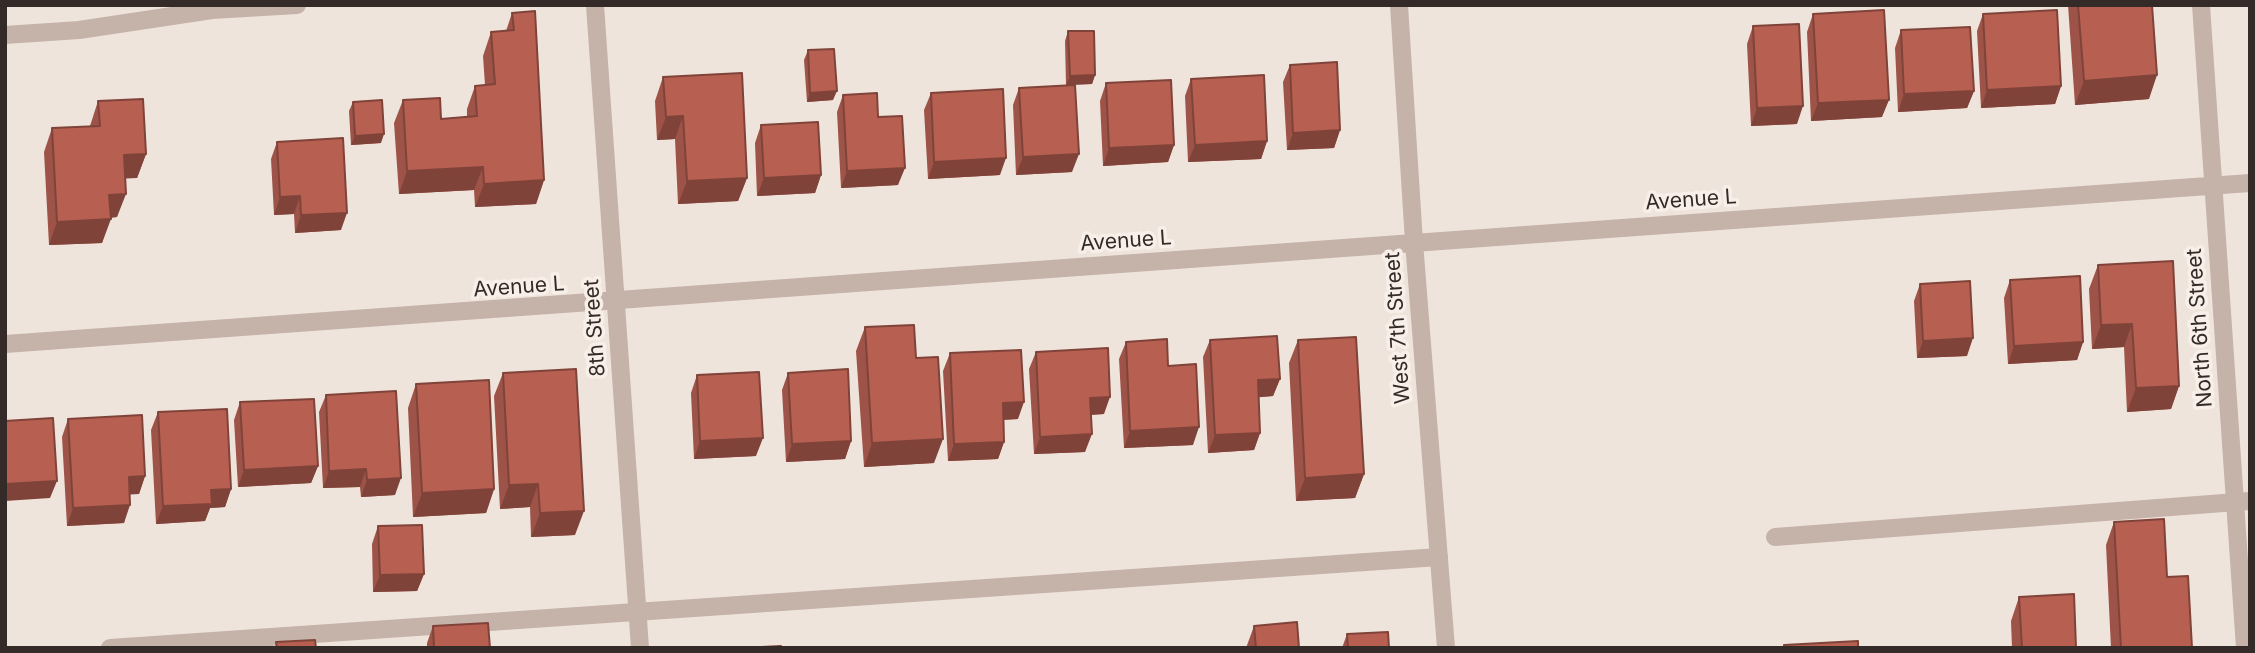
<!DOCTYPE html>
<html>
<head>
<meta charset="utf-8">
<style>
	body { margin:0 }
	#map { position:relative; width:2255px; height:653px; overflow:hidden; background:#efe4dc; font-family:Inter,sans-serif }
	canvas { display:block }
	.frame { position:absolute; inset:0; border:7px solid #342b28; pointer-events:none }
</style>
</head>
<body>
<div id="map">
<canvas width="2255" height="653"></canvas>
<div class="frame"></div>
</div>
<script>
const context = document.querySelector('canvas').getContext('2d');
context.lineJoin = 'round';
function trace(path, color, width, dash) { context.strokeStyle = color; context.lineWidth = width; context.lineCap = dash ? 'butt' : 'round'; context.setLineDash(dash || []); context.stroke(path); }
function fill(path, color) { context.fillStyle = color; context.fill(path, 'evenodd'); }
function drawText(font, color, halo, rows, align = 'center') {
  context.font = font + ' Inter,sans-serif'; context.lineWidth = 7; context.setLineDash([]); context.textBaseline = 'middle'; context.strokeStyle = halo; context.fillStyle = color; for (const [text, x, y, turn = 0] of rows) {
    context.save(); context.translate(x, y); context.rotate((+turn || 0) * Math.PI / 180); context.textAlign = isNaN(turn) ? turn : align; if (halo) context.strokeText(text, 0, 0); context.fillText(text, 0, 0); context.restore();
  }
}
trace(new Path2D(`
	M5,35L79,30L212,10L297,5
	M1775,537L2250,501
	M110,648L1439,557`), '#c5b3aa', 18);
trace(new Path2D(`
	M1399,5L1414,242L1446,648
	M2201,5L2245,648
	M5,344C754,293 1502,236 2250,183`), '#c5b3aa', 18);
trace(new Path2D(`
	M595,5L640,648`), '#c5b3aa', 18);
fill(new Path2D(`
	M2068,5H2152L2149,99L2075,105Z
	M512,13L544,180L536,204L475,207L474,190L399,194L394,123L403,100L441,119L467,117V109L475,86L485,85L483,56L491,32L506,31Z
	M1813,14L1882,117L1811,121L1807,32Z
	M1983,14L2061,86L2055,104L1981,108L1977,31Z
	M1753,26L1797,124L1751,126L1747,44Z
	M1901,30L1974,91L1967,108L1898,112L1895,48Z
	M1068,31L1095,75L1092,84L1066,85L1065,41Z
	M808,50L833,100L807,102L804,60Z
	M1290,65L1340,130L1334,148L1287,150L1283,82Z
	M663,77L747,178L738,201L678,204L675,139L657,140L655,101Z
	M1191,79L1267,141L1261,159L1188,162L1185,96Z
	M1106,83L1174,145L1168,162L1103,166L1100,101Z
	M1019,88L1072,172L1016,175L1013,105Z
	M931,93L1000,175L928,179L924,110Z
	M843,95L878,117L898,185L841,188L837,112Z
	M98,101L146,154L137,178H125L117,217L110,218L102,243L49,245L44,152L52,128L90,126Z
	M353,102L381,143L351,145L349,111Z
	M761,125L821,175L815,193L757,196L755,143Z
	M277,142L341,230L295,233L294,214L274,215L271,159Z
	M2098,265L2179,386L2171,409L2127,412L2124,347L2092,349L2089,289Z
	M2010,280L2083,342L2077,360L2008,364L2004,298Z
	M1920,284L1967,356L1917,358L1914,301Z
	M865,327L916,358L934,463L864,467L856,351Z
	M1210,340L1280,379L1273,396L1258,397L1260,433L1254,450L1208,453L1203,357Z
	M1298,340L1364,474L1355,498L1296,501L1289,363Z
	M1126,342L1168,366L1193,445L1124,448L1119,359Z
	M1036,352L1104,414L1091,415L1085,452L1034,454L1029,369Z
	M950,353L1018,419L1003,420L1004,442L998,459L948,461L943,371Z
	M503,373L575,535L531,537L530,507L500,509L494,396Z
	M788,373L851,441L845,459L786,462L782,390Z
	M697,375L756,456L694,459L691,393Z
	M416,384L494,489L486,513L413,517L408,408Z
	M326,395L395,495L361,497L360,487L323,488L319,412Z
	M240,402L318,466L311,483L238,487L234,420Z
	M158,412L231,489L225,507L210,508L205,521L156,524L151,430Z
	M68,419L145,476L139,494H130L124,523L67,526L62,437Z
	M2114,522L2167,577L2192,648H2111L2106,545Z
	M378,526L424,574L417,591L373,592L372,544Z
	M2019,597L2076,648H2012L2011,621Z
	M433,626L490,648H427V643Z
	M1254,626L1299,648H1246Z
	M1347,634L1389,648H1342Z`), '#9d5347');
fill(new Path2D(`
	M1095,75L1092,84L1066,85L1070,76Z
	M2157,75L2149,99L2075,105L2084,81Z
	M2061,86L2055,104L1981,108L1987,90Z
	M837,91L833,100L807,102L810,93Z
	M1974,91L1967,108L1898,112L1904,94Z
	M1889,100L1882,117L1811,121L1818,103Z
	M1803,106L1797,124L1751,126L1757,108Z
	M683,116L675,139L657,140L666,117Z
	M1340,130L1334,148L1287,150L1293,133Z
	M384,134L381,143L351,145L355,136Z
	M1267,141L1261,159L1188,162L1195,145Z
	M1174,145L1168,162L1103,166L1109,148Z
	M146,154L137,178L115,179L124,155Z
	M1079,154L1072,172L1016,175L1023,157Z
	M1006,158L1000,175L928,179L934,162Z
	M483,167L474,190L399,194L407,171Z
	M905,168L898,185L841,188L847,171Z
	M821,175L815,193L757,196L764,178Z
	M747,178L738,201L678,204L687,181Z
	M544,180L536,204L475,207L484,184Z
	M126,194L117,217L101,218L109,195Z
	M300,196L294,214L274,215L280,197Z
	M347,213L341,230L295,233L301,215Z
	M111,219L102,243L49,245L57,222Z
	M2132,324L2124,347L2092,349L2101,325Z
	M1973,338L1967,356L1917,358L1923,341Z
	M2083,342L2077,360L2008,364L2014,346Z
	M1280,379L1273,396L1251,398L1258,380Z
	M2179,386L2171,409L2127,412L2136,388Z
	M1110,397L1104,414L1084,415L1090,398Z
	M1024,402L1018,419L996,420L1003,403Z
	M1199,427L1193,445L1124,448L1130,431Z
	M1260,433L1254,450L1208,453L1215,435Z
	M1092,434L1085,452L1034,454L1040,437Z
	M763,438L756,456L694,459L700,441Z
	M943,439L934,463L864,467L872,443Z
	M851,441L845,459L786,462L792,444Z
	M1004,442L998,459L948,461L954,444Z
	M318,466L311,483L238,487L244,470Z
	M366,469L360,487L323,488L329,471Z
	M1364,474L1355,498L1296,501L1305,478Z
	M145,476L139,494L122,495L129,477Z
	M401,478L395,495L361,497L367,480Z
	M57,481L50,498L5,501V484Z
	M538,484L530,507L500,509L509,485Z
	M231,489L225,507L210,508L205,521L156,524L163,506L211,490Z
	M494,489L486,513L413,517L422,493Z
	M130,505L124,523L67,526L73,508Z
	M584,511L575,535L531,537L540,513Z
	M424,574L417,591L373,592L380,575Z`), '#804339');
const building = new Path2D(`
	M2078,5H2152L2157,75L2084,81Z
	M1884,10L1889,100L1818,103L1813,14Z
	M2057,10L2061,86L1987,90L1983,14Z
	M535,11L544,180L484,184L483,167L407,171L403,100L440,98L441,119L477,116L475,86L495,84L491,32L514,30L512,13Z
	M1799,24L1803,106L1757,108L1753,26Z
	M1970,27L1974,91L1904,94L1901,30Z
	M1068,31H1094L1095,75L1070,76Z
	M834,49L837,91L810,93L808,50Z
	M1337,62L1340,130L1293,133L1290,65Z
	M742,73L747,178L687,181L683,116L666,117L663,77Z
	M1264,75L1267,141L1195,145L1191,79Z
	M1171,80L1174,145L1109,148L1106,83Z
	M1075,85L1079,154L1023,157L1019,88Z
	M1003,89L1006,158L934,162L931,93Z
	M877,93L878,117L902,116L905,168L847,171L843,95Z
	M143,99L146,154L124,155L126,194L109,195L111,219L57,222L52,128L100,126L98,101Z
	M382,100L384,134L355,136L353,102Z
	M818,122L821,175L764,178L761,125Z
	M343,138L347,213L301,215L300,196L280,197L277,142Z
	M2173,261L2179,386L2136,388L2132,324L2101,325L2098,265Z
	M2080,276L2083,342L2014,346L2010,280Z
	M1970,281L1973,338L1923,341L1920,284Z
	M914,325L916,358L938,357L943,439L872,443L865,327Z
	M1277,336L1280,379L1258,380L1260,433L1215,435L1210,340Z
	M1356,337L1364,474L1305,478L1298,340Z
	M1167,339L1168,366L1196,364L1199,427L1130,431L1126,342Z
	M1108,348L1110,397L1090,398L1092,434L1040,437L1036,352Z
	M1021,350L1024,402L1003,403L1004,442L954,444L950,353Z
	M576,369L584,511L540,513L538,484L509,485L503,373Z
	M848,369L851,441L792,444L788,373Z
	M759,372L763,438L700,441L697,375Z
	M489,380L494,489L422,493L416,384Z
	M396,391L401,478L367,480L366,469L329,471L326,395Z
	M314,399L318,466L244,470L240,402Z
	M227,409L231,489L211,490L212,504L163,506L158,412Z
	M142,415L145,476L129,477L130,505L73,508L68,419Z
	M53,418L57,481L5,484V421Z
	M2164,519L2167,577L2188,576L2192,648H2121L2114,522Z
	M422,525L424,574L380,575L378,526Z
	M2074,594L2076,648H2022L2019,597Z
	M1297,622L1299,648H1256L1254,626Z
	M488,623L490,648H434L433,626Z
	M1388,632L1389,648H1348L1347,634Z
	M315,640L316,648H277L276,642Z
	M1858,641V648H1784V645Z
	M781,646L782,648H742Z`);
fill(building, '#b76052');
trace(building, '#804339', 2);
drawText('21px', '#342b28', '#f7efe8', [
	["Avenue L",1691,200,-4],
	["Avenue L",1126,241,-4],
	["Avenue L",519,287,-4],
	["8th Street",595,328,-94],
	["West 7th Street",1398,328,-94],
	["North 6th Street",2200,328,-94]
]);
</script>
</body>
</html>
